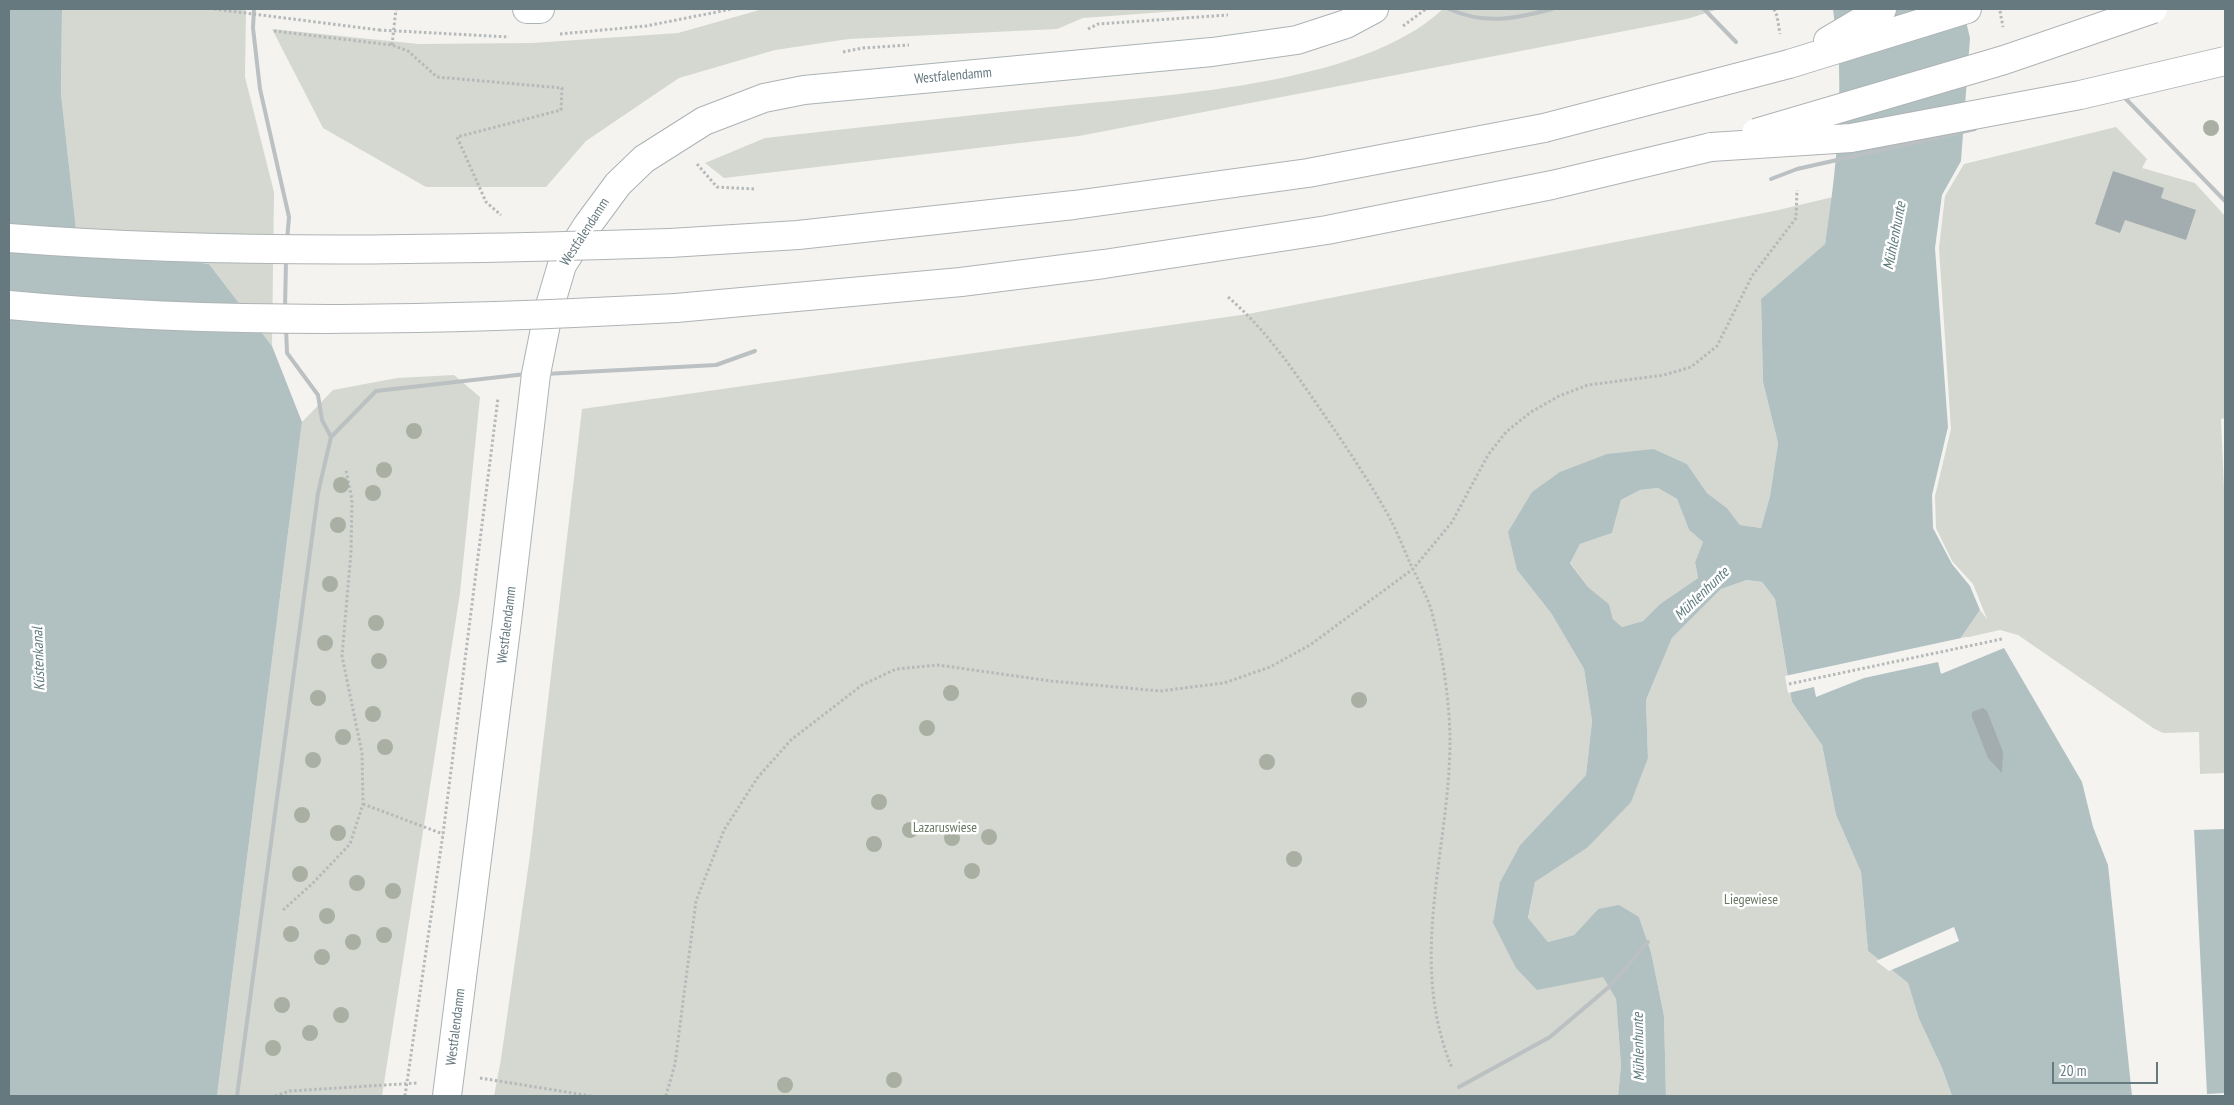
<!DOCTYPE html>
<html>
<head>
<meta charset="utf-8">
<style>
	body { margin:0 }
	#map { position:relative; width:2234px; height:1105px; overflow:hidden; background:#f4f3f0; font-family:"PT Sans Narrow",sans-serif }
	canvas { display:block }
	.frame { position:absolute; inset:0; border:10px solid #65797f; pointer-events:none }
	.scale { position:absolute; left:2052px; top:1062px; width:106px; height:22px; box-sizing:border-box; border:2px solid #65797f; border-top:0; padding-left:6px; font-size:15px; line-height:18px; white-space:nowrap; color:#65797f; -webkit-text-stroke:4px #fff; paint-order:stroke }
</style>
</head>
<body>
<div id="map">
<canvas width="2234" height="1105"></canvas>
<div class="frame"></div>
<div class="scale">20 m</div>
</div>
<script>
const context = document.querySelector('canvas').getContext('2d');
context.lineJoin = 'round';
function fill(path, color) { context.fillStyle = color; context.fill(path, 'evenodd'); }
function trace(path, color, width, dash) { context.strokeStyle = color; context.lineWidth = width; context.lineCap = dash ? 'butt' : 'round'; context.setLineDash(dash || []); context.stroke(path); }
function drawText(font, color, halo, rows, align = 'center') {
  context.font = font + ' "PT Sans Narrow",sans-serif'; context.lineWidth = 5; context.setLineDash([]); context.textBaseline = 'middle'; context.strokeStyle = halo; context.fillStyle = color; for (const [text, x, y, turn = 0] of rows) {
    context.save(); context.translate(x, y); context.rotate((+turn || 0) * Math.PI / 180); context.textAlign = isNaN(turn) ? turn : align; if (halo) context.strokeText(text, 0, 0); context.fillText(text, 0, 0); context.restore();
  }
}
fill(new Path2D(`
	M62,9H246L245,77L274,192L272,346L209,264L78,247L61,94Z
	M763,9H1206L1083,18L1057,29L849,39L775,50L679,78L586,141L546,187H426L323,128L272,29L419,44L532,43L678,33Z
	M1443,9H1719L1687,19L1079,136L724,178L705,163L765,138C860,127 955,117 1050,107C1160,95 1360,87 1443,9Z
	M2116,127L2147,159L2142,168L2195,183L2225,216V418L2221,419L2225,512V773L2200,774L2199,732L2163,733L2153,728L2018,635L2000,630L1960,639L1980,610L1987,619L1973,584L1952,561L1936,528L1935,496L1951,429L1939,248L1945,196L1964,164Z
	M1833,197L1825,244L1761,299L1763,382L1778,443L1770,496L1761,528L1740,525L1727,508L1707,493L1687,464L1654,449L1517,570L1551,613L1584,669L1592,721L1586,775L1520,845L1500,882L1572,982L1603,976L1616,999L1621,1066L1618,1096H494L501,1059L530,855L582,409L1248,314L1774,211Z
	M454,375L480,397L460,593L382,1096H217L302,422L333,390L397,378Z
	M1658,488L1677,499L1689,530L1703,542L1695,562L1698,578L1660,604L1643,621L1622,627L1613,619L1609,604L1588,587L1570,562L1580,544L1612,533L1621,500L1640,490Z
	M1747,580L1762,582L1775,599L1792,702L1822,745L1836,815L1861,872L1868,951L1908,983L1919,1019L1942,1068L1952,1096H1666L1664,1016L1651,952L1639,917L1598,909L1574,935L1548,942L1528,919L1535,882L1587,848L1648,758L1646,700L1672,638L1721,589Z`), '#d5d8d0');
fill(new Path2D(`
	M9,9H62L61,94L78,247L209,264L272,346L302,422L217,1096H9Z
	M1833,9H1963L1970,38L1961,161L1942,195L1935,248L1948,427L1932,495L1933,528L1952,564L1970,586L1980,610L1960,639L2004,648L2082,782L2093,827L2108,865L2132,1096H1952L1942,1068L1919,1019L1908,983L1868,951L1861,872L1836,815L1822,745L1792,702L1775,599L1762,582L1747,580L1721,589L1672,638L1646,700L1648,758L1631,802L1587,848L1535,882L1528,918L1548,942L1574,935L1598,909L1619,905L1639,917L1651,952L1664,1016L1666,1096H1618L1621,1066L1616,999L1603,977L1537,990L1516,968L1493,923L1500,882L1520,845L1586,775L1592,721L1584,669L1551,613L1517,570L1508,532L1532,492L1560,472L1607,454L1654,449L1687,464L1707,493L1727,508L1740,525L1761,528L1770,496L1778,443L1763,382L1761,299L1825,244C1834,186 1841,125 1839,66C1838,47 1835,28 1833,9ZM1658,488L1677,499L1689,530L1703,542L1695,562L1698,578L1660,604L1643,621L1622,627L1613,619L1609,604L1588,587L1570,563L1580,544L1612,533L1621,500L1640,490Z
	M2225,829V1093L2207,1094L2194,830Z`), '#b1c1c2');
fill(new Path2D(`
	M1966,637L2003,645L2004,648L1941,674L1938,662L1864,678L1816,697L1814,687L1788,693L1785,676Z
	M1954,927L1959,941L1889,971L1876,961Z`), '#f4f3f0');
fill(new Path2D(`
	M2113,171L2164,188L2161,198L2196,210L2186,240L2125,220L2120,233L2095,224Z
	M1983,708L1987,711L2003,752L2002,773L1988,758L1972,717V712Z`), '#a3adaf');
const secondary = new Path2D(`
	M527,9H540
	M447,1096L507,621L536,374L549,309L562,265L587,226L618,184L644,159L704,121L764,98L804,90L1212,52L1297,40L1346,24L1374,9`);
const highway = new Path2D(`
	M1828,41L1882,9
	M1789,64L1967,9
	M670,243L798,235L1074,205L1308,173L1544,128
	M676,308L961,282L1104,264L1327,230L1552,185L1711,147`);
trace(secondary, '#abb3b5', 30);
trace(highway, '#aeb3b5', 30);
trace(new Path2D(`
	M1774,9L1777,16L1780,34
	M2000,11L2003,27
	M1403,26L1426,9
	M1088,29L1098,24L1228,15
	M379,30L509,37
	M274,31L392,45L408,51L437,77L562,88L561,110L457,137L486,202L501,215
	M560,34L646,26L732,9
	M392,45L396,9
	M843,52L863,48L909,45
	M697,164L717,187L754,189
	M1228,297C1263,327 1290,365 1316,403C1341,439 1366,476 1387,513C1396,529 1403,547 1410,563C1417,578 1426,594 1431,609C1442,650 1450,701 1450,743C1449,853 1407,960 1452,1068
	M1789,684L2002,639
	M363,804L443,834
	M283,910L312,884L350,844L363,804L362,753L342,656L351,552L352,500L346,470
	M480,1078L591,1096
	M275,1096L290,1091L417,1083
	M405,1096L443,834L498,398
	M666,1096L675,1064L696,901L724,830L758,777L791,740L862,685L896,669L938,665L1051,681L1160,691L1224,683L1270,667L1310,645L1413,569L1452,522L1488,455L1506,432L1531,412L1559,396L1588,385L1664,375L1691,367L1717,346L1752,276L1796,218L1797,190`), '#b5b9ba', 3, [2.5, 2.5]);
trace(new Path2D(`
	M254,9L253,28L260,89L289,217L287,241
	M1449,9C1485,25 1514,19 1552,9
	M1704,9L1736,42
	M2124,97L2225,201
	M1771,179L1797,169L1975,129
	M285,308L286,260
	M286,327L287,353L318,395L322,420L331,437
	M545,374L716,365L755,351
	M1459,1087L1550,1037L1609,987L1648,942
	M237,1096L318,493L331,437L376,391L526,374`), '#bbc0c2', 4);
trace(secondary, '#fff', 28);
trace(highway, '#fff', 28);
const highwayBridge = new Path2D(`
	M1544,128L1789,64
	M1756,133L2004,60L2153,9
	M1711,147L1851,138L2080,95L2225,61
	M9,238C229,255 449,250 670,243
	M9,305C231,326 453,320 676,308`);
trace(highwayBridge, '#aeb3b5', 30, []);
trace(new Path2D(`
	M214,9L379,30`), '#b5b9ba', 3, [2.5, 2.5]);
trace(highwayBridge, '#fff', 28);
context.fillStyle = '#a9afa2';
for (const [x, y] of [
	[2211,128],
	[414,431],
	[384,470],
	[341,485],
	[373,493],
	[338,525],
	[330,584],
	[376,623],
	[325,643],
	[379,661],
	[951,693],
	[318,698],
	[1359,700],
	[373,714],
	[927,728],
	[343,737],
	[385,747],
	[313,760],
	[1267,762],
	[879,802],
	[302,815],
	[910,830],
	[338,833],
	[989,837],
	[952,838],
	[874,844],
	[1294,859],
	[972,871],
	[300,874],
	[357,883],
	[393,891],
	[327,916],
	[291,934],
	[384,935],
	[353,942],
	[322,957],
	[282,1005],
	[341,1015],
	[310,1033],
	[273,1048],
	[894,1080],
	[785,1085]
]) { context.beginPath(); context.arc(x, y, 8, 0, 2 * Math.PI); context.fill(); }
drawText('14px', '#65797f', '#fff', [
	["Westfalendamm",953,76,-5],
	["Westfalendamm",585,232,-57],
	["Westfalendamm",507,625,-83],
	["Westfalendamm",456,1027,-83]
]);
drawText('14px', '#6b7763', '#fff', [
	["Lazaruswiese",945,828],
	["Liegewiese",1751,900]
]);
drawText('italic 15px', '#617b7c', '#fff', [
	["Mühlenhunte",1895,236,-79],
	["Mühlenhunte",1702,594,-44],
	["Küstenkanal",39,659,-92],
	["Mühlenhunte",1639,1047,-91]
]);
</script>
</body>
</html>
